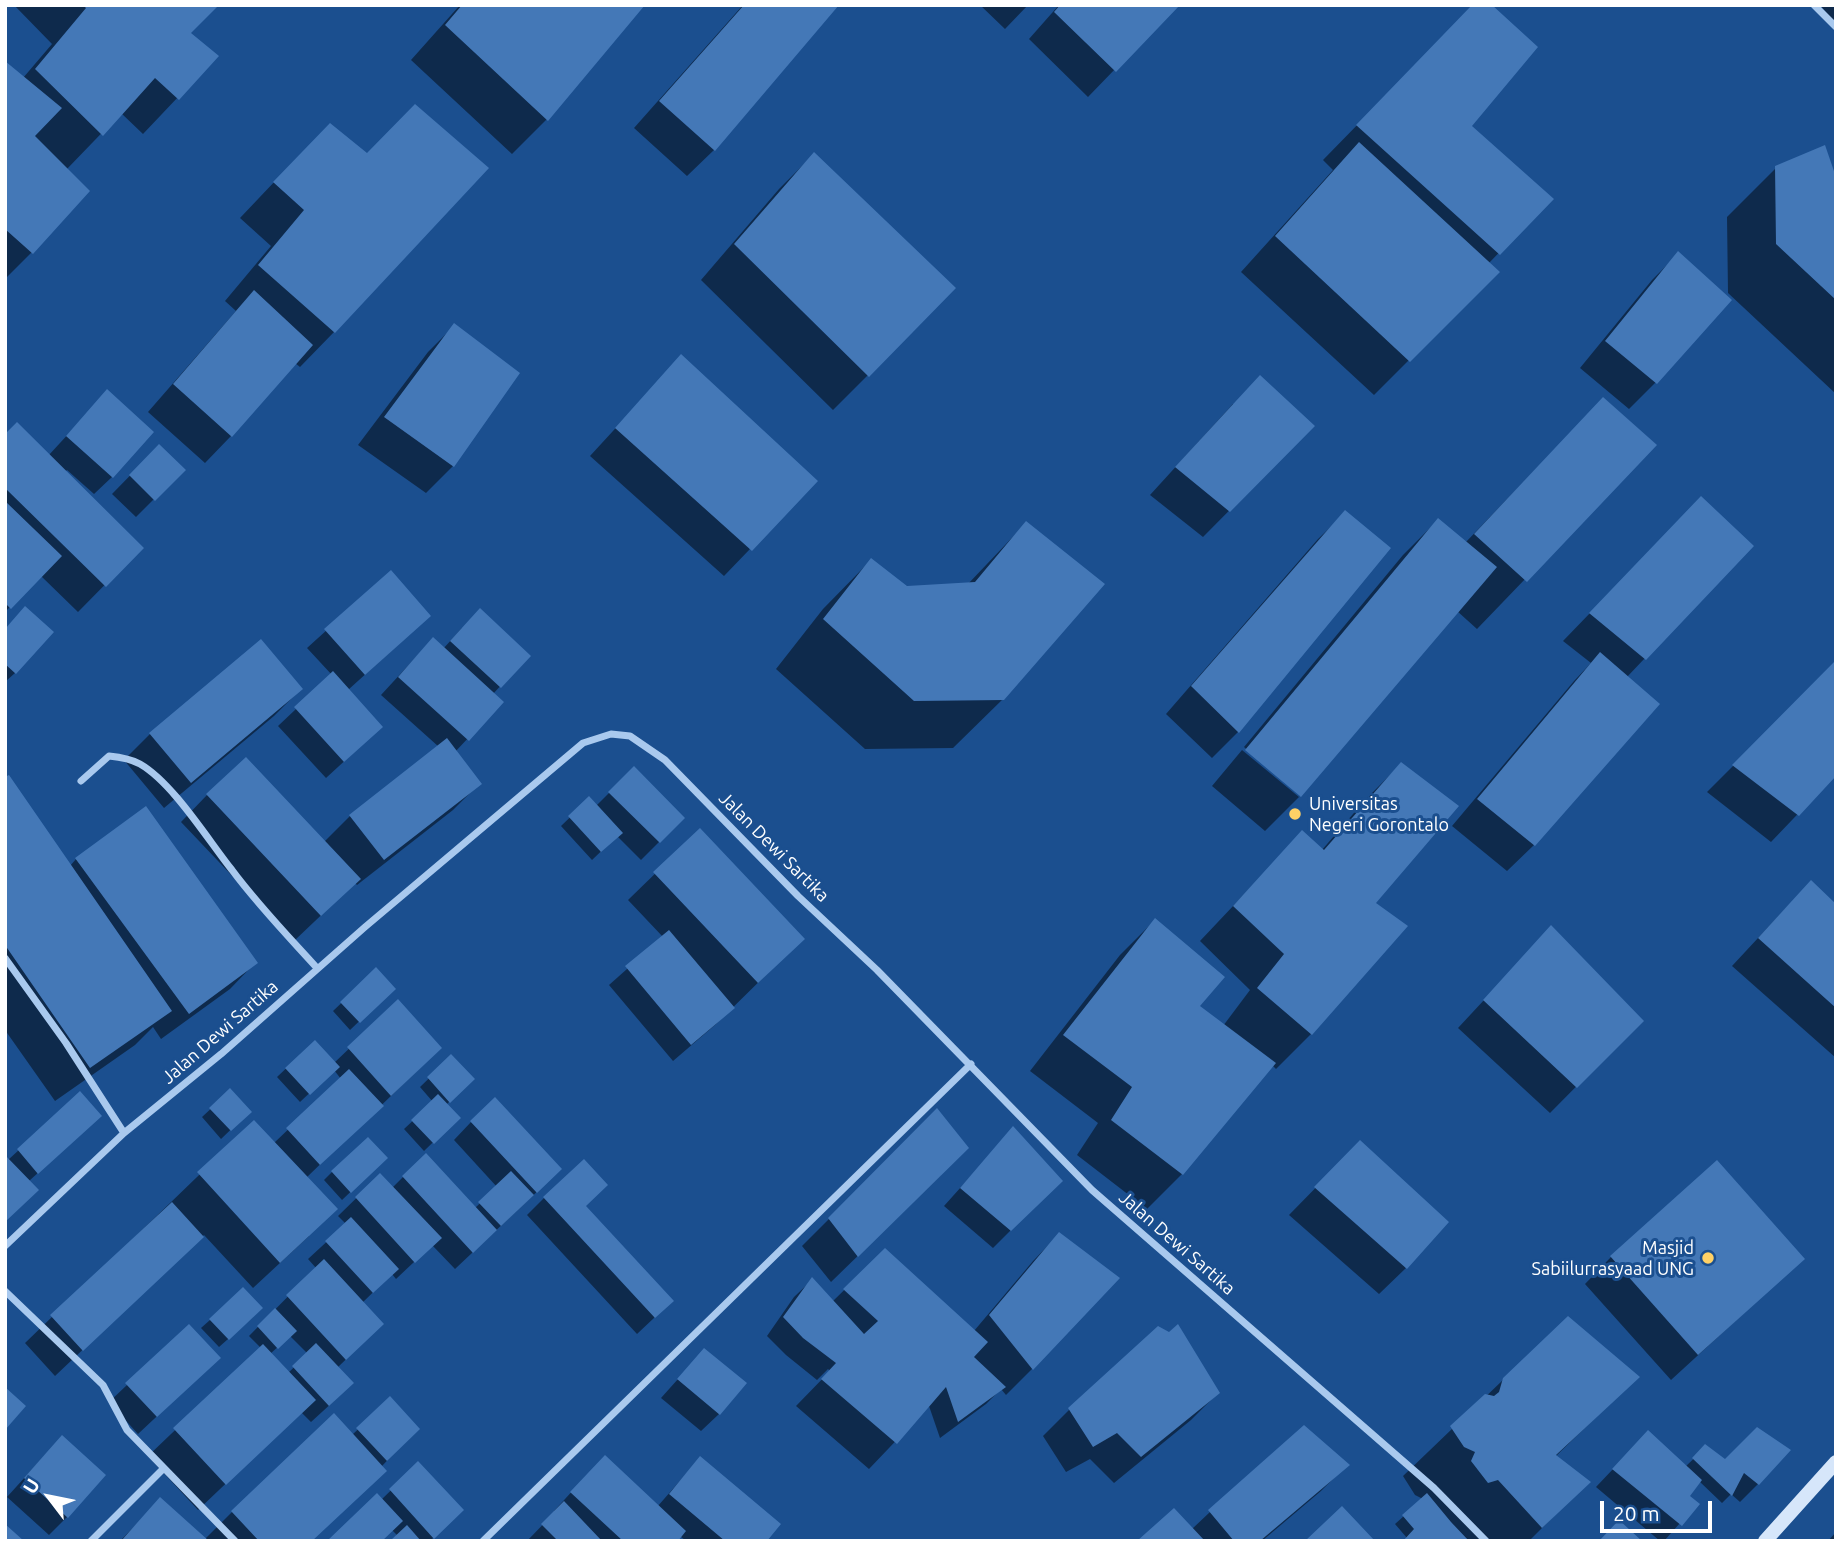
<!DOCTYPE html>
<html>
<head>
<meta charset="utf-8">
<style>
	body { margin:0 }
	#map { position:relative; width:1841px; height:1546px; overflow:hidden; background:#1b4f8f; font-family:Ubuntu,sans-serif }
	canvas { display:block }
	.frame { position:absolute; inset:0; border:7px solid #fff; pointer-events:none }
	.north { position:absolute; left:14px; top:1462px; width:70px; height:70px; -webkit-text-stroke:5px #1b4f8f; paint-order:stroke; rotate:302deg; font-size:19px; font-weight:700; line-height:28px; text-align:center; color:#fff }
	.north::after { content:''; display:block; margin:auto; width:24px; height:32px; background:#fff; clip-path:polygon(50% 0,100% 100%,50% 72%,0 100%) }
	.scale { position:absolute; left:1600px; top:1501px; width:112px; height:32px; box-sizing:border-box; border:4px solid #fff; border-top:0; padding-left:9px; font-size:21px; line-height:24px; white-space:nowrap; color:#fff; -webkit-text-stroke:5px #1b4f8f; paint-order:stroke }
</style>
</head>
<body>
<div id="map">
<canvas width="1841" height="1546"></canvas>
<div class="frame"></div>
<div class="north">U</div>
<div class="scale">20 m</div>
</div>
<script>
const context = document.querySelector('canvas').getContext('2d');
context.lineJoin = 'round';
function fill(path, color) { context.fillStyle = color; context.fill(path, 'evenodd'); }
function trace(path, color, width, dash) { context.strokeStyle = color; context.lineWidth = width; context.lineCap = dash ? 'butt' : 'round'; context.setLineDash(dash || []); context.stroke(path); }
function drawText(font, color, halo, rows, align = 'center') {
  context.font = font + ' Ubuntu,sans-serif'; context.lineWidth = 6; context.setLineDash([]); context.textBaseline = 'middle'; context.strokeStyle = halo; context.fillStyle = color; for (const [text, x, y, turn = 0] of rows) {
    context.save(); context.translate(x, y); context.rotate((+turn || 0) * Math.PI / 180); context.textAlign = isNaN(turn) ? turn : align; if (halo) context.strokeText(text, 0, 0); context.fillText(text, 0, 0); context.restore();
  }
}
fill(new Path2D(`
	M14,5H217L189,33L216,57L143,134L121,113L66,170L32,252L5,279V63L23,78L52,44Z
	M460,5H642L547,119L512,154L411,60Z
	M743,5H837L714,150L687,176L634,128Z
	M980,5H1028L1005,29Z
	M1059,5H1177L1088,97L1029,39Z
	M1820,5H1836L1834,22Z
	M1447,33L1469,127L1551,199L1488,264L1497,272L1374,395L1241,272L1333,170L1323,160Z
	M814,154L954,289L833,410L701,280L779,189Z
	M295,160L334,332L300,367L295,363L231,436L205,463L148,412L236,311L225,301L271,246L240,218Z
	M1776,168L1836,182V394L1728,293L1727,217Z
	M1678,254L1656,382L1629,409L1580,368L1652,280Z
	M455,325L518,374L453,466L426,493L358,445L428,352Z
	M681,357L750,549L724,576L590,456Z
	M107,392L112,477L94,494L67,470L65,472L141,548L78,612L41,576L5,612V436L48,456Z
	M1603,399L1654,445L1477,629L1457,611L1300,796L1244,747L1403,555L1438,520L1465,543Z
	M1233,404L1313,426L1203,537L1150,495Z
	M159,446L183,470L136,517L112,494Z
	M1345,513L1238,732L1212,758L1166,714L1318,539Z
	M1026,523L1003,699L953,748L865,749L776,669L823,609L871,560L907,587L967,585Z
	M1675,525L1645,658L1627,677L1534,845L1507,871L1452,826L1574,681L1591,663L1563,641Z
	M391,572L411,633L348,690L363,744L326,778L278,726L332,675L307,648Z
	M25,609L15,673L5,682V629Z
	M462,628L528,656L493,694L502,702L455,752L479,784L453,810L357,885L355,883L294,941L181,822L207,795L324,842L350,816L439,747L381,695L416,657L443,649Z
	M1836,663V774L1771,842L1707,792Z
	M301,689L274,716L164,808L124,760L150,734Z
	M1242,750L1299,797L1265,831L1212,786Z
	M1401,764L1373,903L1311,1034L1276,1069L1272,1065L1182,1174L1147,1209L1077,1155L1098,1123L1030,1071L1120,955L1155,920L1197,1007L1223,1026L1250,990L1200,941L1302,833L1321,851L1366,799Z
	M634,768L683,818L641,860L617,836L592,860L561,826L589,799L596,806Z
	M5,780L70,866L76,859L256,962L230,989L161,1039L153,1027L135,1045L55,1101L5,1030Z
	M700,830L776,965L715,1025L673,1061L609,985L663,937L628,900Z
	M1836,906V1058L1732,966L1785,909Z
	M1551,928L1641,1021L1550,1113L1458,1028Z
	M376,970L393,989L350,1030L333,1011Z
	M398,1002L422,1066L306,1178L309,1236L253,1288L204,1235L55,1376L25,1343L254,1122L274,1143L341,1079L334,1070L300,1102L277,1077L314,1042L334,1063Z
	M451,1057L472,1079L446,1105L458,1118L424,1151L404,1129L433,1102L420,1087Z
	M230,1091L249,1112L221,1139L202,1117Z
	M80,1094L82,1133L29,1181L8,1160Z
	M937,1111L941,1175L831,1282L802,1246Z
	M471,1122L542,1187L455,1269L432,1245L396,1279L392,1274L362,1303L364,1342L337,1368L334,1401L311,1422L301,1412L198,1510L148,1456L261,1348L249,1336L316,1268L308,1259L346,1224L338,1216L380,1175L392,1188L403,1177L475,1208L497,1187L454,1140ZM290,1336L308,1354L288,1373L270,1354Z
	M1013,1129L1060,1181L993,1248L944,1206Z
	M386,1158L342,1200L324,1180L332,1172Z
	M1334,1169L1406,1268L1379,1294L1289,1215Z
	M544,1198L584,1206L672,1301L637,1334L527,1215Z
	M1059,1234L1032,1369L1006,1395L1001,1389L986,1404L940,1438L929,1406L869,1469L796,1406L830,1371L828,1369L817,1380L786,1355L767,1336L794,1297L812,1280L832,1302L885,1250L974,1331L1033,1261Z
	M1611,1257L1803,1259L1671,1380L1585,1284Z
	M253,1317L219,1347L201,1328L210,1320Z
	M704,1350L719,1414L701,1431L661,1398Z
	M201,1375L138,1434L109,1402L127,1385Z
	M1637,1377L1555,1457L1588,1482L1529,1541H1404L1407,1538L1395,1524L1423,1499L1415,1495L1403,1476L1504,1379Z
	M1218,1393L1191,1420L1114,1483L1090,1459L1066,1472L1043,1436L1070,1409Z
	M390,1399L400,1447L311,1541H120L160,1500L205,1539L232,1512L352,1435Z
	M1757,1429L1758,1484L1740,1502L1731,1494L1722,1503L1699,1481L1688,1496L1697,1504L1664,1541H1660L1596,1487L1631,1450L1685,1467L1706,1447L1725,1462Z
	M45,1455L67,1517L49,1535L7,1497Z
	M700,1458L765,1541H686L680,1536L675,1541H527L555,1512L554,1511L587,1475L657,1507Z
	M418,1464L461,1510L430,1541H393L398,1536L392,1530L381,1500Z
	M1347,1465L1321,1491L1262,1541H1140L1192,1529L1210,1512Z
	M1836,1532V1541H1828Z`), '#0007');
fill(new Path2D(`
	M83,5H219L191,33L219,56L179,100L155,78L103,136L35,69L86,8Z
	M462,5H645L548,121L445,25Z
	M744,5H839L715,151L659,101Z
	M1060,5H1180L1116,72L1054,12Z
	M1472,5H1492L1538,47L1472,126L1554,199L1500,255L1356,125Z
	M5,61L62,108L35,136L90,191L33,254L5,229Z
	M415,104L489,168L335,333L258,265L304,210L273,182L330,123L367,153Z
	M1359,142L1500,272L1410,362L1275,236Z
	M1825,145L1836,177V300L1776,244L1775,166Z
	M814,152L956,288L869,377L734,244Z
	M1678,251L1732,300L1657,384L1605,341Z
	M254,290L313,345L232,437L173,384Z
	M454,323L520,373L454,467L384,417Z
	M681,354L818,481L752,551L615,428Z
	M1260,375L1315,426L1230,512L1175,467Z
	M107,389L154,432L113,478L66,436Z
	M1603,397L1657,445L1527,582L1474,534Z
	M17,422L144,548L106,587L5,488V434Z
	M159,444L186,470L155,501L129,475Z
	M1701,496L1754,546L1646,660L1589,613Z
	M5,501L62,556L11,609L5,603Z
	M1345,510L1391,548L1239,733L1191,686Z
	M1438,518L1497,567L1301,797L1245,750Z
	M1026,521L1105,584L1004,700L914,701L823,619L871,558L907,586L975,582Z
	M391,570L431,616L365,675L324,629Z
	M25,606L54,632L16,674L5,664V629Z
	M480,608L531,656L501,688L450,641Z
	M433,637L504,702L469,741L398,677Z
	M261,639L303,689L191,783L149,733Z
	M1600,652L1660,704L1535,846L1477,799Z
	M1836,660V776L1799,816L1732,765Z
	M333,671L383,727L344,762L294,707Z
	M447,738L482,784L384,860L349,815Z
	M246,757L361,879L321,916L206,794Z
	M1401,762L1459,806L1376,903L1408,926L1312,1035L1257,988L1284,954L1233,906L1302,830L1324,850Z
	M634,766L685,818L660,843L608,792Z
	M9,775L172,1011L90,1068L5,945V777Z
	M589,796L623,833L601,852L568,816Z
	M146,806L258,963L189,1014L75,858Z
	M700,828L805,939L758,983L653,872Z
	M1811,880L1836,904V1008L1758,938Z
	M1155,918L1225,977L1200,1006L1276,1063L1183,1175L1111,1120L1132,1087L1063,1035Z
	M1551,925L1644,1021L1577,1088L1483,1000Z
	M669,930L735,1008L691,1045L625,966Z
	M376,967L396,989L360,1023L340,1002Z
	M398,999L442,1048L391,1096L347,1047Z
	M315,1040L340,1067L310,1095L285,1068Z
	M451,1054L475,1079L450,1103L427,1077Z
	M349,1069L384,1106L320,1165L286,1128Z
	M230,1088L252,1112L231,1131L209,1108Z
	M80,1091L102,1116L38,1174L17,1149Z
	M438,1094L461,1118L434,1144L411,1120Z
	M495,1097L562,1169L537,1193L470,1121Z
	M937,1108L969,1148L858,1257L828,1218Z
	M254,1120L338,1209L280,1263L197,1172Z
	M1013,1126L1063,1181L1011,1231L960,1188Z
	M368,1137L388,1158L351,1193L331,1171Z
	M1360,1140L1449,1222L1407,1269L1314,1187Z
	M426,1153L497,1230L473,1253L402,1176Z
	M5,1155L39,1190L5,1222Z
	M584,1159L608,1185L586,1206L674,1301L655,1318L543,1197Z
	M1717,1160L1805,1259L1698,1355L1610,1256Z
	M511,1171L534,1195L501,1226L478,1202Z
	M380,1173L442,1238L415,1263L355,1197Z
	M172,1202L204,1237L83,1351L50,1315Z
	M351,1217L399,1269L373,1293L325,1241Z
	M1059,1232L1120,1278L1033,1370L989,1315Z
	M885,1248L988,1342L974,1357L1006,1387L958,1422L946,1387L897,1444L821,1379L836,1363L803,1338L783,1317L812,1277L864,1334L878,1321L843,1289Z
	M324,1259L384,1324L346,1360L286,1295Z
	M243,1287L263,1308L229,1340L209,1319Z
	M275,1308L297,1331L278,1349L257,1326Z
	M1568,1316L1640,1377L1556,1455L1591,1482L1542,1528L1498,1480L1488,1483L1471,1461L1475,1452L1464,1447L1450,1426L1485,1394L1494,1396L1499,1392L1503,1378Z
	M189,1324L221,1358L157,1417L125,1383Z
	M1178,1324L1220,1393L1141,1457L1117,1433L1093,1447L1068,1408L1158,1326L1169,1332Z
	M316,1343L354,1383L329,1406L292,1366Z
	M263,1344L316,1400L226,1485L173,1428Z
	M704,1348L747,1383L720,1415L677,1379Z
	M5,1387L26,1406L5,1430Z
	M390,1396L420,1429L387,1461L356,1428Z
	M334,1413L387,1471L312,1541H259L231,1511Z
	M1304,1425L1350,1465L1260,1541H1234L1208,1510Z
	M1757,1427L1791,1450L1759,1485L1744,1473L1732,1496L1692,1458L1705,1444L1725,1459Z
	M1648,1430L1702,1480L1690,1496L1700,1504L1682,1526L1612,1469Z
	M62,1435L106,1475L68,1518L24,1478Z
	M605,1455L686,1531L678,1541H623L570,1492Z
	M700,1456L781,1524L767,1541H725L669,1494Z
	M418,1461L464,1510L434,1539L389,1489Z
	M377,1493L403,1521L382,1541H327Z
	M1427,1493L1451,1522L1469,1541H1403L1414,1529L1402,1515Z
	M160,1497L209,1541H121Z
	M564,1501L602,1541H558L541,1524Z
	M1342,1506L1375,1541H1305Z
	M1174,1508L1205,1541H1137Z
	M1619,1520L1642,1541H1599Z
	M5,1524L24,1541H5Z
	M407,1525L421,1541H390Z`), '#4478b7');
trace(new Path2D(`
	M1814,5L1836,27
	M81,781L109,756C119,757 131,759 140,764C173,783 208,840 232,870C258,905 288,936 317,968
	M5,958L66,1043L124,1133
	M5,1246L124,1133L221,1054L365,927L583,743L611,734L630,736L665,760L798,896L877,970L1092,1190L1434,1488L1486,1541
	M5,1291L103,1385L127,1430L235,1541
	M91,1541L163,1469
	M483,1541L971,1064`), '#a9c9ee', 7);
trace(new Path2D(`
	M1765,1541L1836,1462`), '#d6e6fa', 14);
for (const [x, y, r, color] of [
	[1295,814,7,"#ffd166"],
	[1708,1258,7,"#ffd166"]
]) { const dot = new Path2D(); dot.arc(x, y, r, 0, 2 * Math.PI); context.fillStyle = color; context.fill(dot); trace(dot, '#1b4f8f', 2.5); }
drawText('18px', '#fff', '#1b4f8f', [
	["Universitas",1309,804],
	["Negeri Gorontalo",1309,825],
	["Masjid",1694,1248,"right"],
	["Sabiilurrasyaad UNG",1694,1269,"right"]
], 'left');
drawText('18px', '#fff', '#1b4f8f', [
	["Jalan Dewi Sartika",774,847,45],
	["Jalan Dewi Sartika",220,1032,-41],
	["Jalan Dewi Sartika",1177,1243,41]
]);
</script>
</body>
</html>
